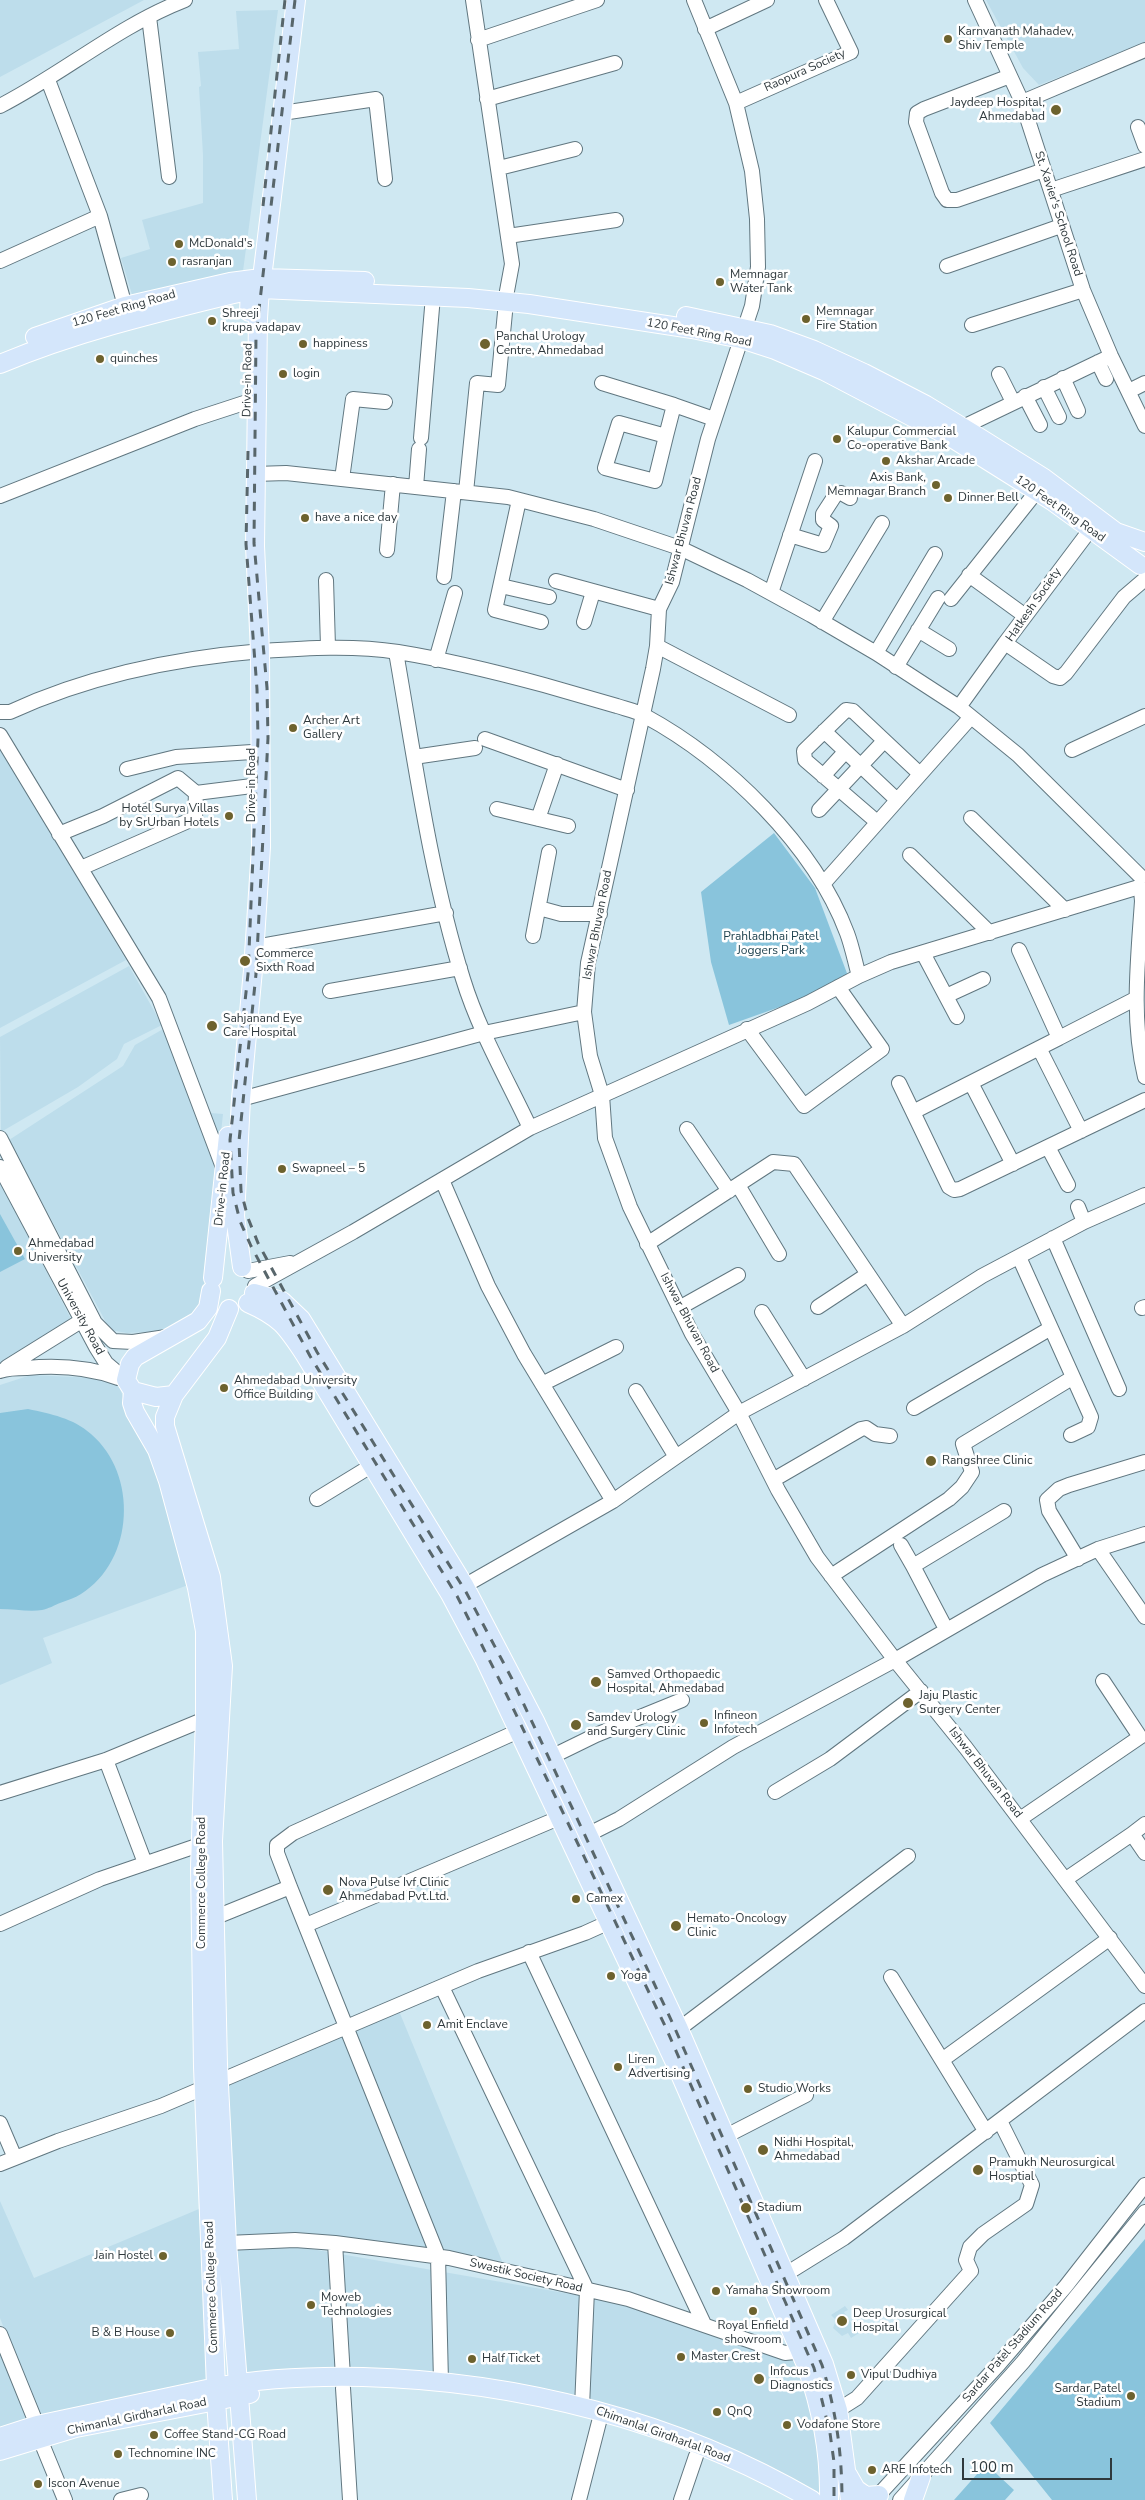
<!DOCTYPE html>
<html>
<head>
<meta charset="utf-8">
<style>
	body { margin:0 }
	#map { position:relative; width:1145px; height:2500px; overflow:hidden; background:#cfe8f2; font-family:"Nunito Sans",sans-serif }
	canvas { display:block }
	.scale { position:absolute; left:962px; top:2458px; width:150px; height:22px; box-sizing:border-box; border:2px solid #2f393d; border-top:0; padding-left:6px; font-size:15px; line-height:18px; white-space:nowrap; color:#2f393d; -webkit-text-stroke:4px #fff; paint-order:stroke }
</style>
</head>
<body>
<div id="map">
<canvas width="1145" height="2500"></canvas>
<div class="scale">100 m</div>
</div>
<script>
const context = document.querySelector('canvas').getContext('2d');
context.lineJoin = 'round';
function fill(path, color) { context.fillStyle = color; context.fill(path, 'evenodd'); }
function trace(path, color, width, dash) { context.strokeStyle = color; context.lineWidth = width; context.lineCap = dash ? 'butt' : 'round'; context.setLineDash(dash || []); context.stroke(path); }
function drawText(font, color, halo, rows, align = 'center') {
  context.font = font + ' "Nunito Sans",sans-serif'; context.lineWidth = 5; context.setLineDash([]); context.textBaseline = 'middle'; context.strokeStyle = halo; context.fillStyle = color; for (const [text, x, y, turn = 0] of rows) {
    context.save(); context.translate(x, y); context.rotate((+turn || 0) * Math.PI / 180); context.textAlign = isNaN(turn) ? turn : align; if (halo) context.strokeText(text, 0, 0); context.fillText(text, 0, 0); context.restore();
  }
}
fill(new Path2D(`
	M0,0H144L0,77Z
	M986,0H1145V43L1039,85L1023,68Z
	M278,10L243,271L133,298L121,258L150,249L142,220L203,203V155L199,87L201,86L198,52L239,49L236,11Z
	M0,747L126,960L0,1028Z
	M129,966L162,1025L124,1044L117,1059L78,1087L1,1132L0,1037Z
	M165,1028L198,1112L223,1114L203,1300L195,1315L164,1331L127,1333L110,1330L9,1140L123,1066L135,1045Z
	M0,1182L71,1319L0,1364Z
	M31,1375L95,1378L119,1386L126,1405L151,1452L191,1584L43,1638L52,1663L0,1685V1385Z
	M399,2011L502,2261L297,2238H235L228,2080Z
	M0,2201L34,2278L199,2209L207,2381L39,2418L0,2318Z
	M294,2246L622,2303L798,2357L817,2414L825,2500L772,2472L492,2381L244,2377L233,2248Z
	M845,2306L848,2310L844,2312L851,2323L861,2324L864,2330L851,2338L848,2333L842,2336L833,2328L836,2320L831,2315Z
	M0,2344L32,2419L0,2428Z`), '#bdddeb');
fill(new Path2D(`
	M774,833L815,888L848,976L791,1003L729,1025L711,962L701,892Z
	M0,1214L25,1259L0,1272Z
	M28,1409C51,1414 73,1418 91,1434C138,1474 135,1560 81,1594C75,1598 67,1600 60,1603C55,1605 48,1609 42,1610C30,1612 13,1609 0,1609V1413Z
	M1145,2239V2500H1052L990,2423Z
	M986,2464L1014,2490L1005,2500H954Z`), '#89c4dc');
const minor = new Path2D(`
	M473,0L512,264L507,291
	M694,0L736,103L752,171L757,219L758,267L752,306L708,439L672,582L659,609L657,646L653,669L588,963L584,1012L590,1056L602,1095L605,1138L630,1207L692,1334L739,1413L778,1490L817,1557L895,1660L966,1748L1145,1986
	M975,0L1022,102L1083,290L1111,356L1145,426
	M149,17L169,177
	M705,29L767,0
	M478,40L597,0
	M1010,76L924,109L917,113L916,122L942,193L947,200H957L1044,170
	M48,80L100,216L125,306
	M487,99L615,63
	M1022,102L1145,50
	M736,103L851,52L826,0
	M0,106C64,73 118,26 185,0
	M282,113L376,99L385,179
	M1138,127L1145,146
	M499,168L575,149
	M1051,190L1145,159
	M508,236L616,220
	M0,261L100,216
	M947,266L1061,226
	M972,325L1083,290
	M1098,362L1106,379
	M999,374L1013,402
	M1063,378L1078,411
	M602,383L674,405
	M1044,387L1059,417
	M1129,391L1145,383
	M1025,396L1040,425
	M963,427L1111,356
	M666,436L655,481L605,468L619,423L666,436L674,405L714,419
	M421,438L433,296
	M255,474L286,473L508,497L594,519L680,548L747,580L811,615L876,653L959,707L1018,755L1141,877
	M342,479L353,399L385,402
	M416,487L419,449
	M466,492L477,383L498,385L506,302
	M0,496L195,419L247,402
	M519,500L495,610L541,622
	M1090,530L1005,643L1053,676L1060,678L1066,673L1124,597L1145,579
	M790,535L823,545L831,526L823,520V514L836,494L841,493L850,498
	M387,550L393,484
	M969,575L1024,615
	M444,577L454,491
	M326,580L328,647
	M556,581L659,609
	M501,586L549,597
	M771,593L815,461
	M951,599L1037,491
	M584,622L593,592
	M822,622L882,523
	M918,630L949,649
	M657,646L789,715
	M396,652C415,761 430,873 463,979C479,1031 507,1079 530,1128
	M876,653L935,554
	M436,660L455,593
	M896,667L938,598
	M959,707L1005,643
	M0,712H10C90,675 175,658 262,651C307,648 353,645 398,652C447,660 496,672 544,685C569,692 593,699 617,706C626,709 637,711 645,716C726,760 814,845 847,933C852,946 855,962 859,976
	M824,731L897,800
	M0,735L159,998L224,1170
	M485,739L627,790
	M1072,750L1145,716
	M414,757L475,748
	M127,769L176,757L252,752
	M823,776L845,752
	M497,809L568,826
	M819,810L884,741
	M971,818L1065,910
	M538,819L557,764
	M877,822L805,760L804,751L846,710L853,711L920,774
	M59,834L103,816L178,778L196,793
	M910,855L990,933
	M81,868L195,818L196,793L252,786
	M823,884L971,717
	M1141,890L1142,901C1138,960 1131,1019 1145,1077
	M539,908L561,914H600
	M533,936L549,852
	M255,947L446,913
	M1019,950L1059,1038L1135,999
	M923,953L957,1017
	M330,991L460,968
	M946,996L983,979
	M747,1029L804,1106L882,1049L838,987
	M1059,1038L913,1112L949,1187L954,1190L960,1189L1145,1100
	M1039,1048L1081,1131
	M899,1083L913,1112
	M971,1083L1013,1164
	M241,1099L484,1033L584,1012
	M687,1129L729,1191
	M0,1138L95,1323L113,1341L133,1342L166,1337
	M1048,1147L1068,1185
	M0,1167L96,1347L106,1363L126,1380
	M442,1180L488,1286L524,1354L613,1501
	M738,1185L779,1254
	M1078,1207L1084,1222
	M1053,1238L1119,1389
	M647,1244L773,1162L794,1164L903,1326
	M1019,1257L1091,1417L1088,1427L1071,1435
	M248,1271L290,1263
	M255,1286L353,1232L530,1128L808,1003L859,976L891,962L1139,887
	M818,1307L868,1274
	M679,1308L738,1275
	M1142,1308L1145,1307
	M762,1312L804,1379
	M7,1367L81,1321
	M0,1371C8,1368 18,1368 27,1368C59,1365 88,1367 118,1378
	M542,1384L616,1347
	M636,1391L676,1457
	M914,1408L1051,1328
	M773,1480L861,1429L866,1428L875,1434L890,1436
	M317,1499L371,1466
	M901,1545L913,1566
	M1098,1549L1145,1617
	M1078,1559L1049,1511L1047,1500L1059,1489L1069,1485L1145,1462
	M831,1576L949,1499L962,1487L972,1472L963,1444L1072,1378
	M457,1590L613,1501L739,1413L903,1326L982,1276L1084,1222L1145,1195
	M946,1629L913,1566L1004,1511
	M551,1757L596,1735L682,1700
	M106,1760L145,1863
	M775,1792L830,1759L921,1691
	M0,1793L106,1760L205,1719L211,1714
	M1020,1819L1140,1737L1103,1681
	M1132,1834L1145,1824
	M573,1842L619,1819L733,1747L895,1660L1042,1575L1098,1549L1145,1534
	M1066,1879L1132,1834L1145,1853
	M216,1917L290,1887
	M0,1924L100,1879L208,1842
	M306,1925L561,1817
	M529,1952L704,2324
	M891,1977L986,2132
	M442,1987L587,2290L582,2407
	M679,2029L908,1856
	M942,2060L1110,1938
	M0,2123L15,2158
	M726,2136L806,2095
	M0,2164L58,2141L161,2106L478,1971L585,1933L625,1915
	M227,2243L295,2240L335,2243L449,2258L628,2299L785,2353L795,2352L806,2346
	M335,2243L343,2377
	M786,2274L844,2238L1145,2011
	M0,2334L37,2425
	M441,2382L438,2256L290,1887L277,1853V1845L293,1833L536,1723
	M343,2388L350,2500
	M838,2410L857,2398L971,2271L966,2260L970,2247L983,2234L1026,2204L1032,2185L1000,2121
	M40,2439L65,2500
	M121,2500L141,2495
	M579,2500L599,2422
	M681,2500L696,2456
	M874,2500L999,2364L1066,2286L1145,2185
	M900,2500L1023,2362L1145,2212`);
const major = new Path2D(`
	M296,0L262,278L365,281
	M686,316L770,334L814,350L864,373L926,405L977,436L1044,478L1116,532L1145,542
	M35,337L125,306L230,282L261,278
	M0,364C81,330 165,311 250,290L249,312
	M242,1267L235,1216L241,1099L253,970L261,847L260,651L255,546L258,318L260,289L468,298L529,304L692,329L741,339L775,350L824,371L950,437L1052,501L1140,565
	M213,1278L228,1136
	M211,1291L208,1308L198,1321L135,1357L130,1364L126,1380L133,1391L156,1397L174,1395L217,1338L229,1309
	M254,1293L282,1301L301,1319L464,1585L536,1723L679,2029L824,2364L838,2410L850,2500
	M248,1303C280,1317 286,1326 305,1355L450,1594L484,1658L676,2065L806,2365C822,2410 830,2452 829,2500
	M174,1395L165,1417V1426L211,1577L223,1666L213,1841L218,2065L227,2243L239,2396L216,2401V2387C264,2378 314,2376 363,2377C519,2381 677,2421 812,2500
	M0,2437L37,2425L216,2387L203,2067L200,1867L205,1719V1631L197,1588L168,1481L157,1450L135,1412L132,1403L133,1391
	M0,2451L76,2428L216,2401L223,2500
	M848,2475L856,2489L866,2496L879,2495
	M247,2500L239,2396L250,2394
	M913,2500L921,2477`);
trace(minor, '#617780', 16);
trace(major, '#fff', 20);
trace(minor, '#fff', 14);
trace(major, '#d4e6fb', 18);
trace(new Path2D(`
	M295,0L256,335L254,543L267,688L268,738L256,974L239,1141L241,1191L248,1218L258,1243L317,1352L466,1592L512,1679L673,2024L822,2365C836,2410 842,2453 842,2500
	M263,206L285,0
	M248,451L246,544L257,689L258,739L248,974L230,1140L233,1193L240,1221L251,1246L310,1356L457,1596L501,1683L666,2028L814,2368L830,2433L834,2462V2500`), '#58666b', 3, [9, 9]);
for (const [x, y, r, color] of [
	[948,39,5,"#6d622e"],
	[1056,110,6,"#6d622e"],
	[179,244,5,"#6d622e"],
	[172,262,5,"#6d622e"],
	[720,282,5,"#6d622e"],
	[806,319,5,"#6d622e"],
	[212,321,5,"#6d622e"],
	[303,344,5,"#6d622e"],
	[485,344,6,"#6d622e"],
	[100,359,5,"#6d622e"],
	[283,374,5,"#6d622e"],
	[837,439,5,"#6d622e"],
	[886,461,5,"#6d622e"],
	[936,485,5,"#6d622e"],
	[948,498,5,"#6d622e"],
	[305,518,5,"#6d622e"],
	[293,728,5,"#6d622e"],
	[229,816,5,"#6d622e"],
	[245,961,6,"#6d622e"],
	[212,1026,6,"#6d622e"],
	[282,1169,5,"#6d622e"],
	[18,1251,5,"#6d622e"],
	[224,1388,5,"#6d622e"],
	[931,1461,6,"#6d622e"],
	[596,1682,6,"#6d622e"],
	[908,1703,6,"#6d622e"],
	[704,1723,5,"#6d622e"],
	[576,1725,6,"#6d622e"],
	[328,1890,6,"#6d622e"],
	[576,1899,5,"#6d622e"],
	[676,1926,6,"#6d622e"],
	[611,1976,5,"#6d622e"],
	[427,2025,5,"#6d622e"],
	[618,2067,5,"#6d622e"],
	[748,2089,5,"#6d622e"],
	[763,2150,6,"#6d622e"],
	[978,2170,6,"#6d622e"],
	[746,2208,6,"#6d622e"],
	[163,2256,5,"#6d622e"],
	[716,2291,5,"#6d622e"],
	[311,2305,5,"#6d622e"],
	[753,2311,5,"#6d622e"],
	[842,2321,6,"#6d622e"],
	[170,2333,5,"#6d622e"],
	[681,2357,5,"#6d622e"],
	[472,2359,5,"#6d622e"],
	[851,2375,5,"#6d622e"],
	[759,2379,6,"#6d622e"],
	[1131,2396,5,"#6d622e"],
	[717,2412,5,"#6d622e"],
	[787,2425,5,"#6d622e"],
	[154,2435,5,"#6d622e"],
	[118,2454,5,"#6d622e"],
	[872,2470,5,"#6d622e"],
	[38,2484,5,"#6d622e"]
]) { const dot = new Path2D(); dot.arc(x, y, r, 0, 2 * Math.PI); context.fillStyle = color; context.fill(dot); trace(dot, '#fff', 2); }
drawText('12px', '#2f393d', '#fff', [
	["Karnvanath Mahadev,",958,32],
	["Shiv Temple",958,46],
	["Jaydeep Hospital,",1045,103,"right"],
	["Ahmedabad",1045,117,"right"],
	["McDonald's",189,244],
	["rasranjan",182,262],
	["Memnagar",730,275],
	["Water Tank",730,289],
	["Memnagar",816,312],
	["Fire Station",816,326],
	["Shreeji",222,314],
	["krupa vadapav",222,328],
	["Panchal Urology",496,337],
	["Centre, Ahmedabad",496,351],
	["happiness",313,344],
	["quinches",110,359],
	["login",293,374],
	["Kalupur Commercial",847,432],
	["Co-operative Bank",847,446],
	["Akshar Arcade",896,461],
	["Axis Bank,",926,478,"right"],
	["Memnagar Branch",926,492,"right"],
	["Dinner Bell",958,498],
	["have a nice day",315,518],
	["Archer Art",303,721],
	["Gallery",303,735],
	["Hotel Surya Villas",219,809,"right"],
	["by SrUrban Hotels",219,823,"right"],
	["Commerce",256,954],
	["Sixth Road",256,968],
	["Sahjanand Eye",223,1019],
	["Care Hospital",223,1033],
	["Swapneel – 5",292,1169],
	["Ahmedabad",28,1244],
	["University",28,1258],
	["Ahmedabad University",234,1381],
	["Office Building",234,1395],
	["Rangshree Clinic",942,1461],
	["Samved Orthopaedic",607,1675],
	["Hospital, Ahmedabad",607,1689],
	["Jaju Plastic",919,1696],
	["Surgery Center",919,1710],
	["Infineon",714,1716],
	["Infotech",714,1730],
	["Samdev Urology",587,1718],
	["and Surgery Clinic",587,1732],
	["Nova Pulse Ivf Clinic",339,1883],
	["Ahmedabad Pvt.Ltd.",339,1897],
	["Camex",586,1899],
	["Hemato-Oncology",687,1919],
	["Clinic",687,1933],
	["Yoga",621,1976],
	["Amit Enclave",437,2025],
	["Liren",628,2060],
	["Advertising",628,2074],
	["Studio Works",758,2089],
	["Nidhi Hospital,",774,2143],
	["Ahmedabad",774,2157],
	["Pramukh Neurosurgical",989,2163],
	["Hosptial",989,2177],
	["Stadium",757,2208],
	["Jain Hostel",153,2256,"right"],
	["Yamaha Showroom",726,2291],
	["Moweb",321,2298],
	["Technologies",321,2312],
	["Deep Urosurgical",853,2314],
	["Hospital",853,2328],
	["Royal Enfield",753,2326,"center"],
	["showroom",753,2340,"center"],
	["B & B House",160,2333,"right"],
	["Master Crest",691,2357],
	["Half Ticket",482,2359],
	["Infocus",770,2372],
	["Diagnostics",770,2386],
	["Vipul Dudhiya",861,2375],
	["Sardar Patel",1121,2389,"right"],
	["Stadium",1121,2403,"right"],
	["QnQ",727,2412],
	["Vodafone Store",797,2425],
	["Coffee Stand-CG Road",164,2435],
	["Technomine INC",128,2454],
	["ARE Infotech",882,2470],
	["Iscon Avenue",48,2484]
], 'left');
drawText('12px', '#2f393d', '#fff', [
	["Raopura Society",805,71,-24],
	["St. Xavier's School Road",1058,214,72],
	["120 Feet Ring Road",124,309,-16],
	["120 Feet Ring Road",699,333,11],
	["Drive-in Road",248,380,-89],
	["120 Feet Ring Road",1060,509,35],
	["Ishwar Bhuvan Road",684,531,-75],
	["Hatkesh Society",1034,605,-55],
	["Drive-in Road",252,785,-90],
	["Ishwar Bhuvan Road",598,925,-79],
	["Drive-in Road",223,1189,-84],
	["University Road",80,1317,61],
	["Ishwar Bhuvan Road",689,1323,62],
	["Ishwar Bhuvan Road",985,1773,52],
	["Commerce College Road",202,1883,-90],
	["Swastik Society Road",526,2276,13],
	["Commerce College Road",212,2287,-92],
	["Sardar Patel Stadium Road",1013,2346,-49],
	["Chimanlal Girdharlal Road",137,2417,-12],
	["Chimanlal Girdharlal Road",663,2435,20]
]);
drawText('12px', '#1a3e4b', '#fff', [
	["Prahladbhai Patel",771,937],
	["Joggers Park",771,951]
]);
</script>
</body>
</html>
